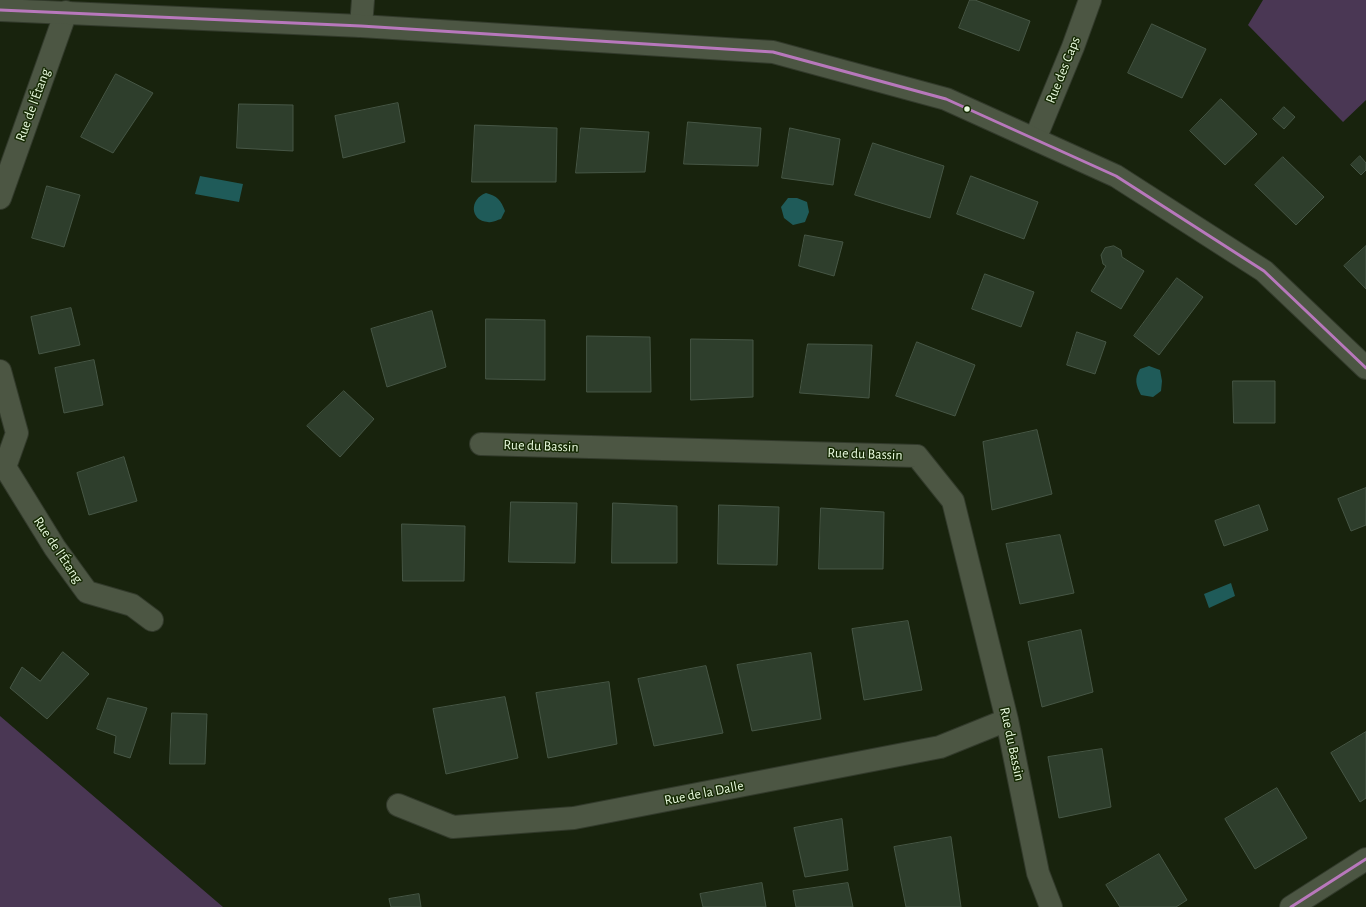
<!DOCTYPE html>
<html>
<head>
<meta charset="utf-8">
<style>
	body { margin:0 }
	canvas { display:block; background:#18230d }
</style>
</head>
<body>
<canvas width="1366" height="907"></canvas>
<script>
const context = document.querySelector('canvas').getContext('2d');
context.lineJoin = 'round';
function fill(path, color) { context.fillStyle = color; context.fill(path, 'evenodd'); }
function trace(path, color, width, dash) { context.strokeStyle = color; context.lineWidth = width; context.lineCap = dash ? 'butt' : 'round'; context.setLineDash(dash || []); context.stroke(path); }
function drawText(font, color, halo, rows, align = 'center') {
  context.font = font + ' "Alegreya Sans",sans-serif'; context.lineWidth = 3; context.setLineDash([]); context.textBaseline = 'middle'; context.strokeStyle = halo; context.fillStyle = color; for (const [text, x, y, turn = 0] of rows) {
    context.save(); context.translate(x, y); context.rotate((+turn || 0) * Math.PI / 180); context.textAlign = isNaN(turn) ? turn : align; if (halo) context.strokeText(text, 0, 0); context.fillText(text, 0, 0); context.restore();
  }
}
fill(new Path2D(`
	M1263,0H1366V100L1343,122L1248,25Z
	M0,716L223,907H0Z`), '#4a3754');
fill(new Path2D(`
	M200,176L243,184L239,202L195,194Z
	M486,193C497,196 501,200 505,211L501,219C497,220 492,223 488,222C470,221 469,199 486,193Z
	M788,198H797L807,202L809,212L805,222L793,225L784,218L781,207Z
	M1149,366L1160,370L1162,381L1161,391L1153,397L1141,395C1136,385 1134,379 1140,369Z
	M1231,583L1235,596L1209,608L1204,594Z`), '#1f5b59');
const building = new Path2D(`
	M970,0H975L1030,21L1019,51L959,28Z
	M1152,24L1206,49L1182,98L1128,73Z
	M116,74L153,93L113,153L81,137Z
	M1221,99L1257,134L1225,165L1190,131Z
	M398,103L405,142L343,158L335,116Z
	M239,104L293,105V151L237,148Z
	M1284,107L1295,117L1284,129L1273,119Z
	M688,122L761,128L758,166L684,164Z
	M475,125L557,128L556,182H472Z
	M581,128L649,132L645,172L576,173Z
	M790,128L840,139L833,185L782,178Z
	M873,143L944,166L930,218L855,195Z
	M1360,156L1366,163V170L1361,175L1351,165Z
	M1283,157L1324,197L1296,225L1255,185Z
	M971,176L1038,202L1024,239L957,214Z
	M47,186L80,195L64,247L32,238Z
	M805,235L843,242L834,276L799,266Z
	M1114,246L1121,250L1122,257L1144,271L1121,309L1091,291L1106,266L1103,264L1101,255L1105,248Z
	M1366,246V289L1344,266Z
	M985,274L1034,292L1021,327L972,309Z
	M1177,278L1203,297L1159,355L1134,336Z
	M71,308L80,345L39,354L31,317Z
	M432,311L446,367L387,387L371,329Z
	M486,319L545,320V380L486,379Z
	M1077,332L1106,342L1095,374L1067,365Z
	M587,336L650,337L651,392H587Z
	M691,339L753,340V397L691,400Z
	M917,342L975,365L955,416L896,396Z
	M808,344L872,345L869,398L800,393Z
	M94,360L103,405L64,413L55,368Z
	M1233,381H1275V423H1234Z
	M344,391L374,419L340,457L307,426Z
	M1037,430L1052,494L992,510L983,442Z
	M124,457L137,501L89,515L77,473Z
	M1366,488V525L1351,531L1338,499Z
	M511,502L577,503L575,563L509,562Z
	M613,503L677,506V563H612Z
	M719,505L779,507L777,565L718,564Z
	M1259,505L1268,530L1224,546L1215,521Z
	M821,508L884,512L883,569H819Z
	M402,524L465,526L464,581H403Z
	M1060,535L1074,593L1020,604L1006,544Z
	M908,621L922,690L864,700L852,629Z
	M1081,630L1093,692L1042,707L1028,642Z
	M63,652L89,674L47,719L10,688L22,667L40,681Z
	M811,653L821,719L752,731L737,665Z
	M706,666L723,733L654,746L638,679Z
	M609,682L617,744L548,758L536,693Z
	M505,697L518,758L446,774L433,709Z
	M108,698L147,708L130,758L114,753L116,736L97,729Z
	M172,713L207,714L205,764H170Z
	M1366,732V798L1360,802L1331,753Z
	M1102,749L1111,807L1059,818L1048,757Z
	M1277,788L1307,838L1255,869L1225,819Z
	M842,819L848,870L805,877L794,828Z
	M951,837L961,907H906L894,847Z
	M1159,854L1187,900L1176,907H1120L1106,885Z
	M762,883L766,907H703L700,894Z
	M848,883L853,907H796L793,891Z
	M419,894L421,907H391L389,899Z`);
fill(building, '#2e3e2c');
trace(building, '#465645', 1);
const minor = new Path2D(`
	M361,26L363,0
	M1035,139L1073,47L1090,0
	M0,198L66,12
	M0,371L17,433L5,467L0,469
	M481,444L917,456L953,501L1007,720L1038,873L1051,907
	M5,467L55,548L87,592L132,605L152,620
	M398,805L453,827L574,818L940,747L1007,720`);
const tertiary = new Path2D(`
	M0,10L361,26L773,52L946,99L1116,176L1264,271L1366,368
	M1291,907L1366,859`);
trace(minor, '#323a2b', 24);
trace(tertiary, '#323a2b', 24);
trace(minor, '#4c5643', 22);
trace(tertiary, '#4c5643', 22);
trace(new Path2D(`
	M0,10L361,26L773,52L946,99L1116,176L1264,271L1366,368
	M1291,907L1366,859`), '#b878bc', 3);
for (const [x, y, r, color] of [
	[967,109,3.5,"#e7f9dd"]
]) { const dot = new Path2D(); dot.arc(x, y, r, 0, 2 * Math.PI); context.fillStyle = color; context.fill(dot); trace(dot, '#172b05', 1.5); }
drawText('14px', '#e7f9dd', '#172b05', [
	["Rue des Caps",1063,70,-68],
	["Rue de l'Étang",33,105,-70],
	["Rue du Bassin",541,446,2],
	["Rue du Bassin",865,454,2],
	["Rue de l'Étang",58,550,56],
	["Rue du Bassin",1012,744,78],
	["Rue de la Dalle",704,793,-11]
]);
</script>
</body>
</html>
